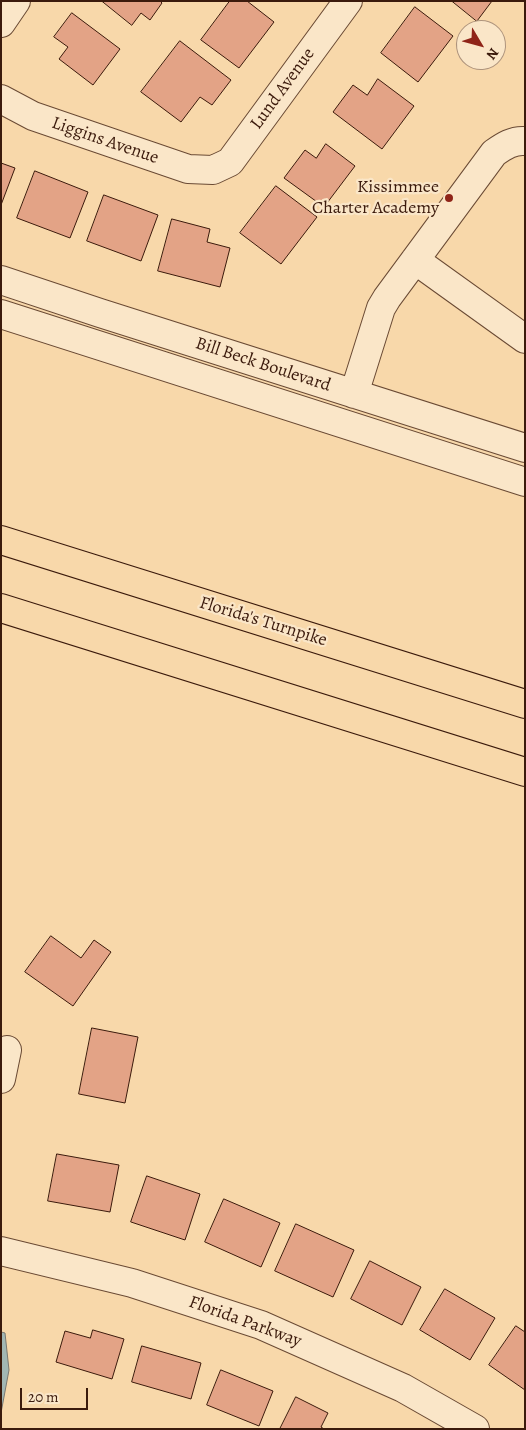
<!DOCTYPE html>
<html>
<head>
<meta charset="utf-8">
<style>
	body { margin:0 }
	#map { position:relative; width:526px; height:1430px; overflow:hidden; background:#f8d8aa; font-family:Alegreya,serif }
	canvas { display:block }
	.frame { position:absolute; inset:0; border:2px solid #3b1a0c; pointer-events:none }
	.north { position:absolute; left:456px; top:20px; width:50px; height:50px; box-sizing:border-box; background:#fae6c8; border:1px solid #ae947d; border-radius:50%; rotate:127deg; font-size:14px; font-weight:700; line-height:20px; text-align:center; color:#3b1a0c }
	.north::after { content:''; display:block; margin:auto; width:18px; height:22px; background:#8f2418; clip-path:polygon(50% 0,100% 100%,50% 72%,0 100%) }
	.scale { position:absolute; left:20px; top:1388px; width:68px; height:22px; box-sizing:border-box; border:2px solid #3b1a0c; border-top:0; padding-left:6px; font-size:15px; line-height:18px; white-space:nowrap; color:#3b1a0c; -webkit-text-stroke:4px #fae6c8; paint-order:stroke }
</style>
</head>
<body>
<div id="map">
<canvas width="526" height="1430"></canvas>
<div class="frame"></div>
<div class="north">N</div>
<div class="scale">20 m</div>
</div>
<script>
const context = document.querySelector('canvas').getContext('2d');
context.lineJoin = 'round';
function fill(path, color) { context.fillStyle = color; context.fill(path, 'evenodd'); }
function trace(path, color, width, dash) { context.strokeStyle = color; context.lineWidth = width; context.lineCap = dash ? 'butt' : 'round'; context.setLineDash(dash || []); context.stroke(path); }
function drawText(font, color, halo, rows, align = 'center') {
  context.font = font + ' Alegreya,serif'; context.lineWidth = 4.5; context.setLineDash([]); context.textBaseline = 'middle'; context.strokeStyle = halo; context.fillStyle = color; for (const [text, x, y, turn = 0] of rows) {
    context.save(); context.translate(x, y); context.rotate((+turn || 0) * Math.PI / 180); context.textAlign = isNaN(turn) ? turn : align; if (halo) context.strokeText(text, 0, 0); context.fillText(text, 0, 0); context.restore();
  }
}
const water = new Path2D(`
	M1,1332L5,1333L9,1370L1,1413Z`);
fill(water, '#a2b7b4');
trace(water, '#797871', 1);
const building = new Path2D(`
	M102,1H160L162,3L150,20L141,13L132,25Z
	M230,1H247L274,22L239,68L201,40Z
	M452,1H492L477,21Z
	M415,7L453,36L418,82L381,53Z
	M72,13L120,49L93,85L59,59L68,47L54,37Z
	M180,41L231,80L212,105L200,97L181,122L141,92Z
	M378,79L414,106L382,149L333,112L353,85L367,95Z
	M326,144L355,166L324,207L284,178L305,150L316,158Z
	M1,163L15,168L1,205Z
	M35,171L88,192L70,238L17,218Z
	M276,186L317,217L281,264L240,233Z
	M104,195L158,215L141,261L87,241Z
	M172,219L210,229L207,242L230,248L220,287L158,271Z
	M51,936L81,958L94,940L111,952L73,1006L25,972Z
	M92,1028L138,1037L125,1103L79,1094Z
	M57,1154L119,1165L110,1212L48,1201Z
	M147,1176L200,1194L185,1240L131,1222Z
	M224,1199L280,1223L261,1267L205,1242Z
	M296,1224L354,1250L333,1297L275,1271Z
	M370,1261L421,1287L402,1325L351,1299Z
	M445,1289L495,1318L470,1360L420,1330Z
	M516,1326L525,1332V1390L489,1365Z
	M93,1330L124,1339L112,1379L56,1362L65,1331L90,1338Z
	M142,1346L201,1363L191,1399L132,1382Z
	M221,1370L273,1391L259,1426L207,1405Z
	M296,1397L328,1413L321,1427L324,1429H280Z`);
fill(building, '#e3a386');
trace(building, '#3b1a0c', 1);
const minor = new Path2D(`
	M1,23L16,1
	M1,99L33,116L188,169L213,170L230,162L348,1
	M415,260L525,339
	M1,280L100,313L525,448
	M1,314L525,482
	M354,394L381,308L387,298L494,153C504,146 513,140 525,141
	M1,1079L7,1050
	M1,1251L132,1283L261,1325L403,1388L475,1429`);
const highway = new Path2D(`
	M1,540L525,704
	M1,608L525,772`);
trace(minor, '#6a4a34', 30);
trace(highway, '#3b1a0c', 30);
trace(minor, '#fae6c8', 28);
trace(highway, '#f8d8aa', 28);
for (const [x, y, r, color] of [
	[449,198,5,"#8f2418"]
]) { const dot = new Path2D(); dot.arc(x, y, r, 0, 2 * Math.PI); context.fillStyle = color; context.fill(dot); trace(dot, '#fae6c8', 2); }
drawText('18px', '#3b1a0c', '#fae6c8', [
	["Lund Avenue",283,89,-54],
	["Liggins Avenue",105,141,19],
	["Bill Beck Boulevard",263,365,18],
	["Florida's Turnpike",263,622,17],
	["Florida Parkway",245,1322,20]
]);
drawText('18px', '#3b1a0c', '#fae6c8', [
	["Kissimmee",439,188],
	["Charter Academy",439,209]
], 'right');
</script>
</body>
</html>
